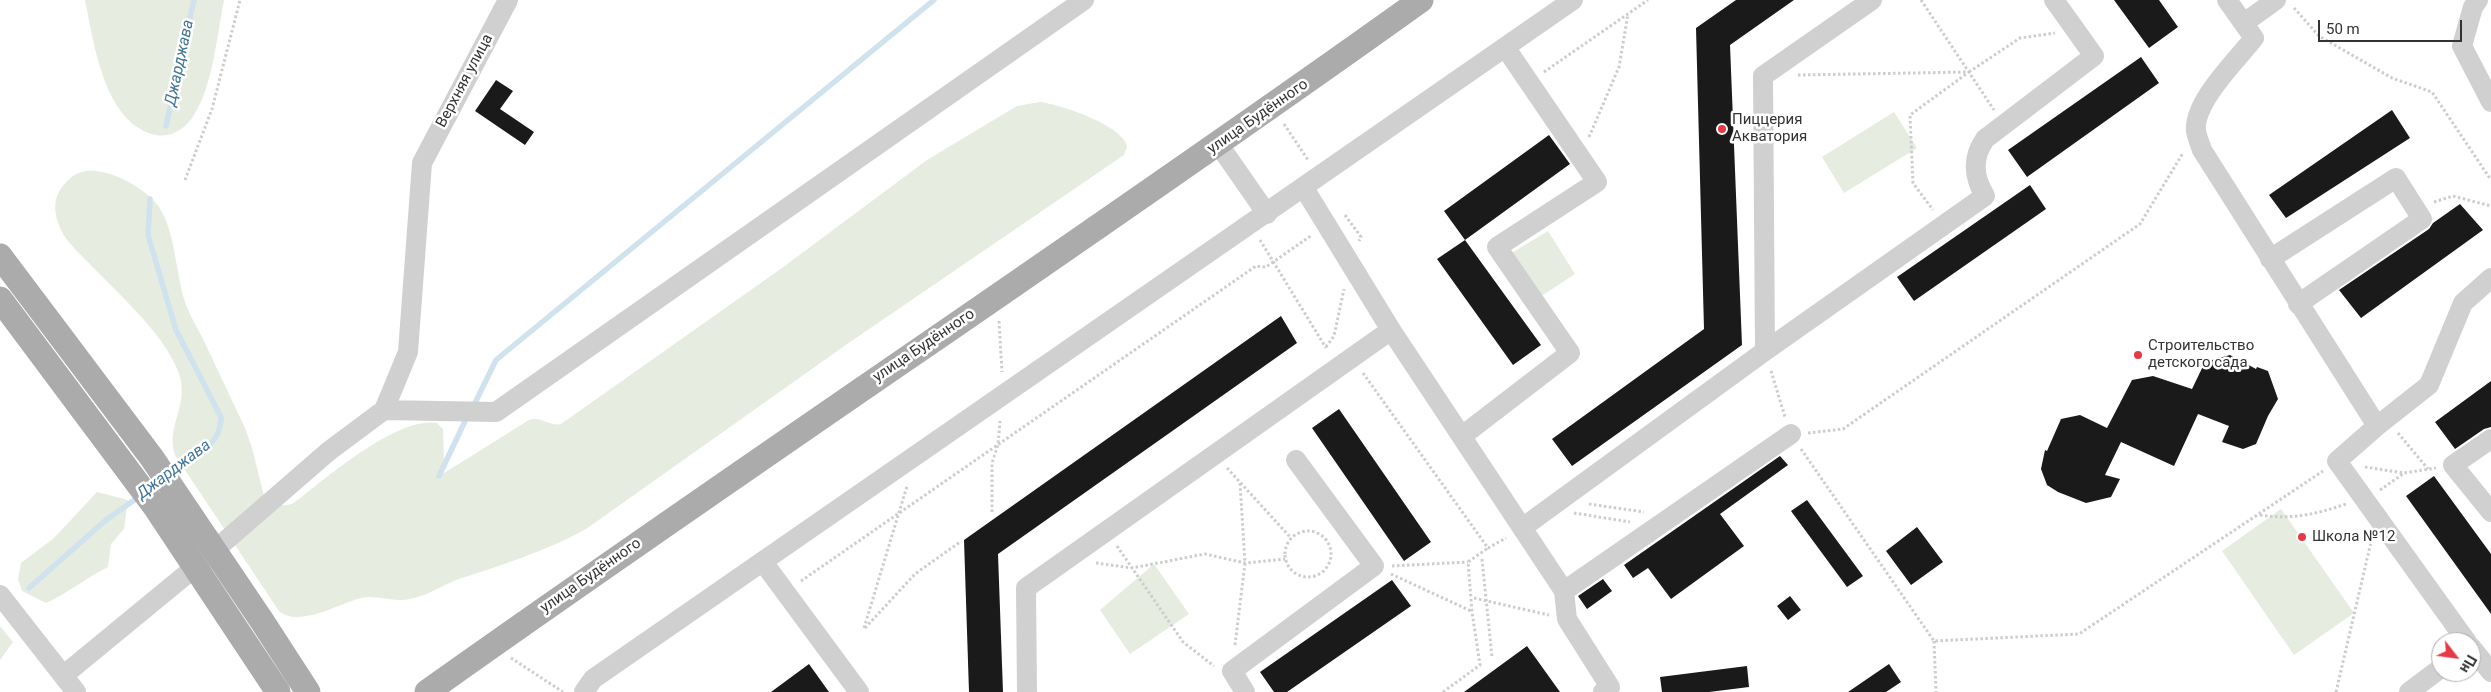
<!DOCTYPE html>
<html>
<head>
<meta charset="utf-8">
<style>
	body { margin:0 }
	#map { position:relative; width:2491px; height:692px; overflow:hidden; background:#fff; font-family:Roboto,sans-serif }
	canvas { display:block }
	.north { position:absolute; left:2431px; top:632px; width:50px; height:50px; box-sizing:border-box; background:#fff; border:1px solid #adadad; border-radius:50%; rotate:120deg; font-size:14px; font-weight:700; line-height:20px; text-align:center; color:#333 }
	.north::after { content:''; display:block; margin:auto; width:18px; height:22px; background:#e63946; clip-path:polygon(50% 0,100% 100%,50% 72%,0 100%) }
	.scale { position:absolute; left:2318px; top:20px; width:144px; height:22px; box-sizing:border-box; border:2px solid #333; border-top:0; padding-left:6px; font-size:15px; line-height:18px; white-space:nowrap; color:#333; -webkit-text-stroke:4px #fff; paint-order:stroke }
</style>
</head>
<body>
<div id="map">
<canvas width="2491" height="692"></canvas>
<div class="north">Пн</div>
<div class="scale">50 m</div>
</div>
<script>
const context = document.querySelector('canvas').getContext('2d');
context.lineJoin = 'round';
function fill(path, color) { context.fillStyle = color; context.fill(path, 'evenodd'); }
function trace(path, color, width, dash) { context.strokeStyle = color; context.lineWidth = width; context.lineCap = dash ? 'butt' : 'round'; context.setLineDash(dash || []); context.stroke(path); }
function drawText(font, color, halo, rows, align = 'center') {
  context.font = font + ' Roboto,sans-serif'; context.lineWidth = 5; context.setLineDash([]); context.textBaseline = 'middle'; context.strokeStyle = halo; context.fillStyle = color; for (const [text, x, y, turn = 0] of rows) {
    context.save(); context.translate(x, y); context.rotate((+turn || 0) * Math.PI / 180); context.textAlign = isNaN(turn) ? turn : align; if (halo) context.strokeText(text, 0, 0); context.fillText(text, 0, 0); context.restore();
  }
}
fill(new Path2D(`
	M85,0H224C217,35 213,85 194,115C186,128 172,138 156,135C104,124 94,43 85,0Z
	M1040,102C1059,104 1125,126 1127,147L1124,155L850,342L586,529C546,551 502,565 459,579C442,585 427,596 410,599C393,603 377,594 361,598C338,604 298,628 279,611L175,455C165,426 191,404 178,371C162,331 118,294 89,263C78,252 64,240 59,225C51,205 56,189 73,176C96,159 146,187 159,207C175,231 176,274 185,302C189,314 197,327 203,339C217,369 231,398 245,428L252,448L264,496C275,504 281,508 294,503C325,479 397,416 437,423L443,429L444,462L447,466L441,475L529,420C542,416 549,427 561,424L782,268L927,160L1017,106Z
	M1894,112L1917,148L1844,193L1822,157Z
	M1548,231L1575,274L1540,297L1510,254Z
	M97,492L128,500L124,529L111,544L108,567C86,578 68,593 46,603L22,591L18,579L21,563L54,538Z
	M2281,509L2354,613L2294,655L2222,551Z
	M1154,564L1189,614L1130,654L1100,610Z
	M0,626L13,642L0,660Z`), '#e6ecdf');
trace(new Path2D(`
	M166,126L194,0
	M150,199L148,235L176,330L221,417C222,446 190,460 170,475
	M474,405L496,360L934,0
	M439,476L467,417
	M29,588L106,520L140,496`), '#cfe2ee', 5.5);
fill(new Path2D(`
	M1736,0H1794L1730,45L1742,345L1572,466L1552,439L1704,329L1696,28Z
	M2114,0H2159L2178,27L2149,48Z
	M2141,57L2159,83L2027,177L2008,150Z
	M496,80L513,91L500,109L534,132L525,145L475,111Z
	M2392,110L2410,138L2286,218L2269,195Z
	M1549,135L1570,164L1465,240L1444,211Z
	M2030,185L2046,209L1914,301L1897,277Z
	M2460,204L2483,230L2361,318L2339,290L2429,229L2433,223Z
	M1465,240L1541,345L1513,365L1437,259Z
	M1281,316L1297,343L998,554L1003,692H969L964,540Z
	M2230,355L2256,369L2257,367L2268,371L2278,399L2268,416L2256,444L2243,449L2222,442L2229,426L2198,414L2174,466L2121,442L2105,475L2120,479L2111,497L2086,503L2058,492L2047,485L2041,469L2045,450L2047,451L2061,419L2080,415L2107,428L2132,380L2153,376L2192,389L2205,362Z
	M2491,381V427L2484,429L2455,449L2435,422Z
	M1339,409L1431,542L1404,561L1312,428Z
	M1780,456L1788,465L1720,514L1744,546L1671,599L1648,568L1633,578L1624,565Z
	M2434,476L2491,554V614L2406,496Z
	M1807,500L1863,576L1847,587L1791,511Z
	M1917,527L1943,562L1911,585L1886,551Z
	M1603,579L1612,591L1587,609L1578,596Z
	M1392,580L1411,606L1287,692H1274L1260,672Z
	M1790,596L1801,610L1788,620L1777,606Z
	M1527,646L1560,692H1464Z
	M809,664L829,692H771Z
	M1889,664L1901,682L1886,692H1848Z
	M1747,666L1749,687L1709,692H1662L1660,677Z`), '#1a1a1a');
trace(new Path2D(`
	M1921,0L1994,110
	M2294,8L2319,36L2392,78L2432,92L2491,180
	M1544,72L1648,0
	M1969,72L2020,38L2055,33
	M1798,75L1969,72L1910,115L1913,183L1933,210
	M1284,124L1308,160
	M1589,137L1619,67L1628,14
	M185,180L212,109L240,0
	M2434,202L2453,196L2491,206
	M1345,215L1361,237L1359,241
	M1260,240L1326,348
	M999,321L1002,372
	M1326,347L1334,336L1344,289
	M1771,371L1785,417
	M1363,373L1488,548L1506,538
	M1808,433L1843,429L2140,224L2183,153
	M2398,433L2428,469
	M1801,449L1934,641L2079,634L2323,471
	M2365,467L2404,473L2436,468
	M1227,468L1291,538
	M2380,490L2403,474
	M1589,504L1644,512
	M992,512V463L998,445L1000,421
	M1574,513L1630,522
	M2260,515C2291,520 2317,514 2346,504
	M1285 554a23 23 0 1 1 46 0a23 23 0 1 1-46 0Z
	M1117,546L1183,642L1214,666
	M1482,559L1492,657
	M1096,563L1132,568L1205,554L1245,563L1285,559
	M1392,566L1468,562
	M1391,574L1471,611
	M801,581L1256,266L1266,267L1312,235
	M1474,598L1549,615
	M864,628L907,486
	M865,628L915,574L960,542
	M1934,641L1936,692
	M1235,645L1245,563L1240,483
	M511,658L563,692
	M1443,692L1480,665L1472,612L1468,562L1488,548
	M2336,692L2371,542`), '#cdcdcd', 3, [2.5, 2.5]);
trace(new Path2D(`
	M2227,0L2254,38C2237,60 2193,102 2196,131C2197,137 2200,144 2202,150L2377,426L2337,461L2467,642
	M2478,0L2473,7L2462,46L2491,102
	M2244,23L2276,0
	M1219,145L1267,214
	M1304,188L1391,330L1564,591L1567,619L1610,687L1603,692
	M2270,259L2396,178L2422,219L2298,304
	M1765,351L1763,76L1872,0
	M384,410L496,412L1084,0
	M2377,426L2429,385L2463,303L2491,278
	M1462,436L1570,353L1497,247L1597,182L1505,47
	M2491,439L2453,465L2491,512
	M1522,528L1765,351L1985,196C1973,176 1972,158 1985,139L2094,56L2054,0
	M763,562L859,692
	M1564,591L1791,434
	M0,595L76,692
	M2471,647L2491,672
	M64,675L194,568L329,451L384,410L408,352L422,163L508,0
	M584,692L593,679L1573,0
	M1027,692L1026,588L1391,330
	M1245,692L1232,671L1374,566L1296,460
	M2409,692L2441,668`), '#d0d0d0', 20);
trace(new Path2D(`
	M0,256L152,458L262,621L308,692
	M0,299L156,508L278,692
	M427,692C756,458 1093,235 1421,0`), '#ababab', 25);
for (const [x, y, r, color] of [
	[1722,129,5,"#e63946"],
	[2138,355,5,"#e63946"],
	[2302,537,5,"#e63946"]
]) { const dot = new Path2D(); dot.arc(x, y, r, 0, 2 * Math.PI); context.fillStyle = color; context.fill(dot); trace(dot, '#fff', 2); }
drawText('15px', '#333', '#fff', [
	["Верхняя улица",465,81,-62],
	["улица Будённого",1258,117,-35],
	["улица Будённого",924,346,-34],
	["улица Будённого",591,576,-35]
]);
drawText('15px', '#333', '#fff', [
	["Пиццерия",1732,120],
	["Акватория",1732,137],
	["Строительство",2148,346],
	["детского сада",2148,363],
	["Школа №12",2312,537]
], 'left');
drawText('italic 16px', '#3f7597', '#fff', [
	["Джарджава",180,63,-78],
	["Джарджава",174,470,-37]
]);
</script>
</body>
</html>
